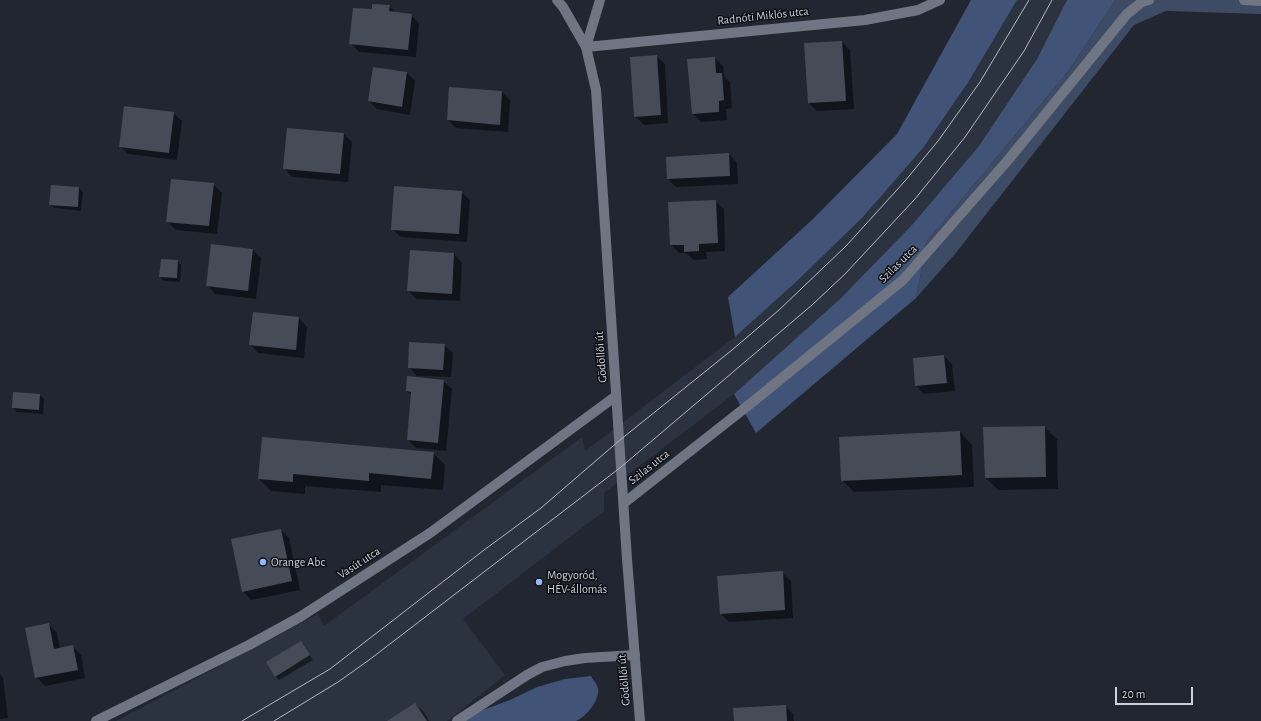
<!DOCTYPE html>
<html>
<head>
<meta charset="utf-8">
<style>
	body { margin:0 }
	#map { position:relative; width:1261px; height:721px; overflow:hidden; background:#212631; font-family:"Alegreya Sans",sans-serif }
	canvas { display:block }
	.scale { position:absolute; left:1115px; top:687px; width:78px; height:18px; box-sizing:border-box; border:2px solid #ced1d8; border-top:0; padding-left:5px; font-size:12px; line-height:14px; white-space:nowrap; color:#ced1d8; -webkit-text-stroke:3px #0d0f14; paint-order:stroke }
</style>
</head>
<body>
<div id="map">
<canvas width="1261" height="721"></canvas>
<div class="scale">20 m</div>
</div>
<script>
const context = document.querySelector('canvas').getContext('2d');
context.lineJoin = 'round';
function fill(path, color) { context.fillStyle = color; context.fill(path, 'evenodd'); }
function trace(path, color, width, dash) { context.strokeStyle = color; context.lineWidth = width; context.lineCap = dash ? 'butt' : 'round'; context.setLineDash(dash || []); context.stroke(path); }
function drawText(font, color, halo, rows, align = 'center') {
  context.font = font + ' "Alegreya Sans",sans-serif'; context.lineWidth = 3; context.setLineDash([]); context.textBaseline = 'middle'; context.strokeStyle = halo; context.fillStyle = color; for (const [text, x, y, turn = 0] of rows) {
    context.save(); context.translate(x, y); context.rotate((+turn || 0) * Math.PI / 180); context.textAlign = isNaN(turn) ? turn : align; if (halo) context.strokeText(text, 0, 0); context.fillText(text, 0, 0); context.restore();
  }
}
fill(new Path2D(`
	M1017,0H1067L1037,59L979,146L911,226L840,299L734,394L604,493V511L463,619L505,675L450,719L447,721H116L318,614L324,626L582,437L585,451L735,337L796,282L862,218L923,148L969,81Z`), '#2b3341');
fill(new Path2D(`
	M1115,0H1261V14L1166,11L1134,25L955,254L916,298L927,241L1070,69Z`), '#3e4b64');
fill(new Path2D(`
	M971,0H1017L969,81L923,148L862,218L796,282L735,337L728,297L813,219L897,134Z
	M1067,0H1115L1070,69L927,241L916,298L756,433L734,394L840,299L911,226L979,146L1037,59Z
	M591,676C593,680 597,684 598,688C600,700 587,716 576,721H464L480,711L510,700L537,687L565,679Z`), '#425378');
fill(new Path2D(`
	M389,6L396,13L411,15L419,23L416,57L359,52L351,43L373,11Z
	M842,42L850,50L854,109L817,111L809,103Z
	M656,56L665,64L668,123L644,125L635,116Z
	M715,58L723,66L724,76L730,82L732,108L726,109L727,120L701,122L693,114L688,60Z
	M407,73L415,81L410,115L377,109L369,101Z
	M502,92L510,100L508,132L456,128L448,120Z
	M173,113L182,121L177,160L128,154L120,146Z
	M344,134L352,142L348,182L292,177L284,168Z
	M729,154L737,163L738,184L676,187L668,179Z
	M213,184L222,193L217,234L176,230L167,221Z
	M79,188L83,192L81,211L54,208L50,204Z
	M461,192L470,200L467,242L401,237L392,229Z
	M715,201L724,209L725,251L706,252L707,259L694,260L686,253H679L671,245L669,203Z
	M253,250L261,258L256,299L215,294L207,285Z
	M454,254L462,263L460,301L416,299L408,290Z
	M177,261L181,265L180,282L164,281L160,277Z
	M299,318L307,327L304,358L258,353L250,344Z
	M444,345L453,353L451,377L417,376L409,367Z
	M944,356L952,364L955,391L924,394L916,386Z
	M443,381L452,389L446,451L416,448L408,440L412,396L407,391Z
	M40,395L44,399L43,414L17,412L13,408Z
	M1044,427L1057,439L1058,489L998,490L986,478Z
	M960,432L972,445L974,487L854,492L842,480Z
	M433,453L445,465L443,490L381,485V492L305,486V494L271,491L259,479Z
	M281,530L289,538L300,590L251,600L243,591Z
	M782,573L791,581L793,618L729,622L721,614Z
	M48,624L57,633L60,649L73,647L81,655L85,678L45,686L36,677Z
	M300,642L313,660L279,680L275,676Z
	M0,674L3,678L8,718L0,719Z
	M415,704L424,712L429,721H389Z
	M785,706L793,714L794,721H735Z`), '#0007');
fill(new Path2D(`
	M372,4L390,5L389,11L412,14L408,50L349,44L353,8L372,9Z
	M842,41L846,101L808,103L804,43Z
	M657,55L661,115L634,117L630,57Z
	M715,57L716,73H722L724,100L719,101V112L692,114L687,59Z
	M373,67L407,72L402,107L368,101Z
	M449,87L502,91L500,125L447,120Z
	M124,106L174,112L169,153L119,147Z
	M287,128L344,133L340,174L283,169Z
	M729,153L730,176L667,179L666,157Z
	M171,179L214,183L209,226L166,222Z
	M51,185L79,187L78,207L49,205Z
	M394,186L462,191L459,234L391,230Z
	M716,200L718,243L699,244V251L684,252V245H670L668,202Z
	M211,244L253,249L248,291L206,286Z
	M410,250L454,253L452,294L407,291Z
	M161,259L178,260L177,278L159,277Z
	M253,312L299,317L296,350L249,345Z
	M409,342L445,344L443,370L408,368Z
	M944,355L947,383L915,386L913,358Z
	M407,376L444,380L438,443L407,440L411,392L406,391Z
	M13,392L40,394L39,410L12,408Z
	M1045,426L1046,477L985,478L983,427Z
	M960,431L962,475L841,481L839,437Z
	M262,437L434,452L431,479L369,473V481L293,474V482L258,479Z
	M281,529L292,581L242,592L231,539Z
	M783,571L785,610L720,614L717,576Z
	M49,623L54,649L73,645L78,670L35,678L25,628Z
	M301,641L310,655L275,677L266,662Z
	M415,703L427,721H387Z
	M786,705L787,721H734L733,708Z`), '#464c57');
trace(new Path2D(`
	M600,0L586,47L865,20L918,10L940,0
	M1244,0L1261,1
	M624,503L750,404L903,280L1009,159L1127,14L1142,2L1149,0
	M96,721L249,645L300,617L430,533L616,396`), '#6f7582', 10);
trace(new Path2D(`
	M457,721L527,675L542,667L565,661L585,658L635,655`), '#6f7582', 10);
trace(new Path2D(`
	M557,0L563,7L586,47L596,90L627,559L640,721`), '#6f7582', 10);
trace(new Path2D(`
	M242,721L330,669L484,550L541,508L620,440L732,350L779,310L846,246L905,181L938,141L980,82L1029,0
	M274,721L338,682L369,660L621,467L812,305L845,274L915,199L965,137L1024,51L1052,0`), '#b4b8bf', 1);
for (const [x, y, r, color] of [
	[263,562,4,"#94b7fd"],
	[539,582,4,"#94b7fd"]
]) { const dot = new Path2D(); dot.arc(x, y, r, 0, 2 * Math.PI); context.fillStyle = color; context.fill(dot); trace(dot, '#0d0f14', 1.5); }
drawText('12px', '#ced1d8', '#0d0f14', [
	["Radnóti Miklós utca",763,16,-6],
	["Szilas utca",898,264,-45],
	["Gödöllői út",601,357,-94],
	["Szilas utca",649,467,-38],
	["Vasút utca",359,563,-33],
	["Gödöllői út",624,680,-95]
]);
drawText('12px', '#ced1d8', '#0d0f14', [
	["Orange Abc",271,562],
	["Mogyoród,",547,575],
	["HÉV-állomás",547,589]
], 'left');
</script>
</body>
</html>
